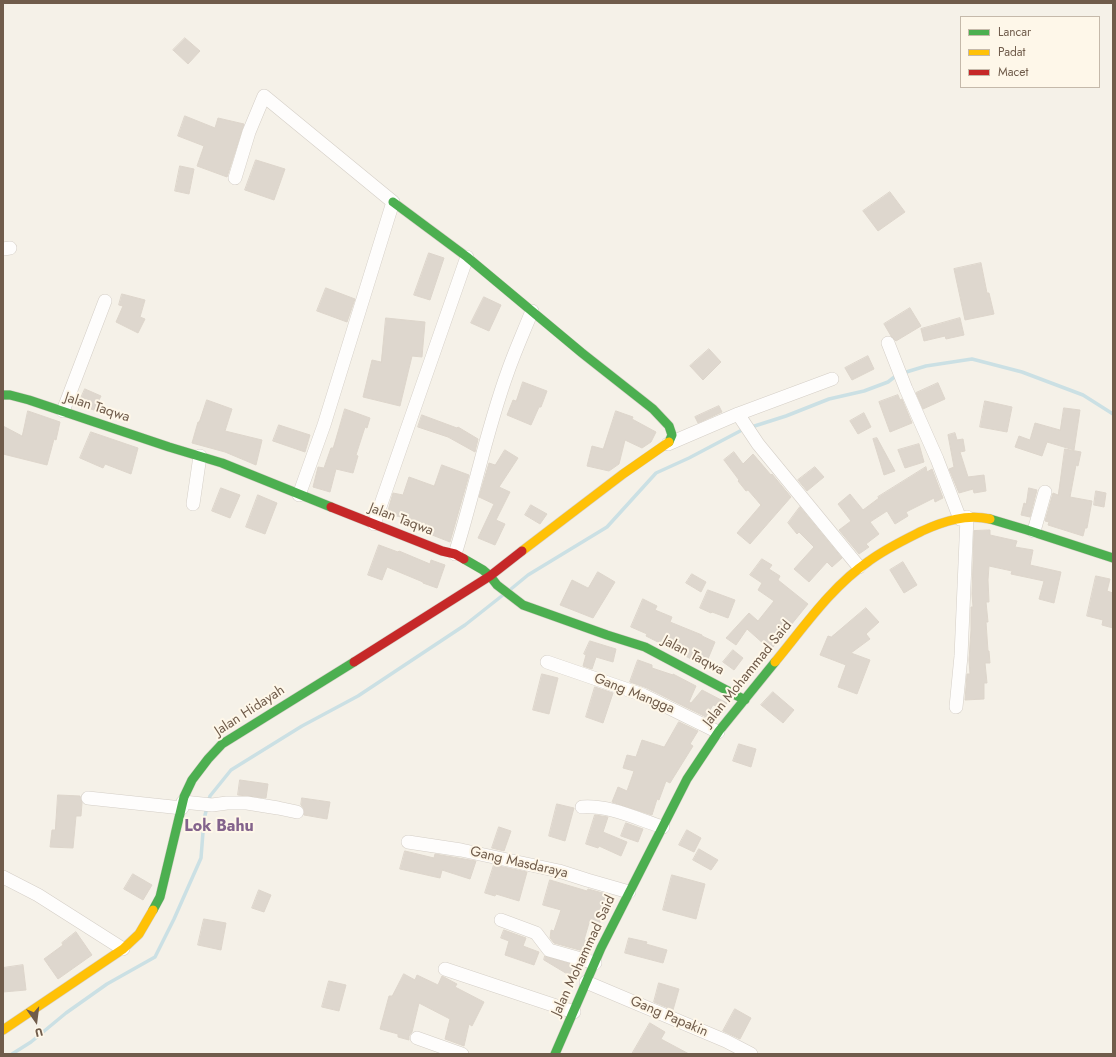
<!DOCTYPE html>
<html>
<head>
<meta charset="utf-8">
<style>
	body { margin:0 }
	#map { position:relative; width:1116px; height:1057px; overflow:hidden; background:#f5f1e8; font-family:Jost,sans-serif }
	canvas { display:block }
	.frame { position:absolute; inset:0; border:4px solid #705c4b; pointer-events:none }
	.legend { position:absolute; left:960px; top:16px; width:140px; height:72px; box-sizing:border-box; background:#fef7e9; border:1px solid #c5b9aa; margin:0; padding:5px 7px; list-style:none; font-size:12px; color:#705c4b }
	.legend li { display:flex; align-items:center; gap:8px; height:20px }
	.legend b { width:20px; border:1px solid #c5b9aa }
	.north { position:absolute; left:16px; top:1001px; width:40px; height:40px; -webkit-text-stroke:3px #fef7e9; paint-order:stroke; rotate:166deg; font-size:11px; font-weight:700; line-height:16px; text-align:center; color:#705c4b }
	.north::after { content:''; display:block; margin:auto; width:14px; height:18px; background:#705c4b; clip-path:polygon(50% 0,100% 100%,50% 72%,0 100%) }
</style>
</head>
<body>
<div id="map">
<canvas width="1116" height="1057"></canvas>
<div class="frame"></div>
<ul class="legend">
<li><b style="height:5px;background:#4caf50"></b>Lancar</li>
<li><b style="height:5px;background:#ffc107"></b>Padat</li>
<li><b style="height:5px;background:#c62828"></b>Macet</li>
</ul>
<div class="north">U</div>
</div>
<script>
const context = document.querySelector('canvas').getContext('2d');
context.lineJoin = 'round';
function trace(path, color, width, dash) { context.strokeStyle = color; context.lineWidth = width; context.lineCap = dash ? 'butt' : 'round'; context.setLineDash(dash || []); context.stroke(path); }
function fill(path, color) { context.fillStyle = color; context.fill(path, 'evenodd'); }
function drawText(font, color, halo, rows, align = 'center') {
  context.font = font + ' Jost,sans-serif'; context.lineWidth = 4; context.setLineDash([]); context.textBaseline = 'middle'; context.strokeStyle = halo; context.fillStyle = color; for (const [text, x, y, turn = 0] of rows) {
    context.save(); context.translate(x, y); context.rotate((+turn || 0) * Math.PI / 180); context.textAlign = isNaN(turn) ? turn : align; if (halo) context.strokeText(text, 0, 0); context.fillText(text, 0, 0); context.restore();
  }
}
trace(new Path2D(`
	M903,373L926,366L972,359L1022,372L1083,395L1113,414
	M511,589L528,575L607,527L656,473L689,458L742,430L786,416L829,399L864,391L888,382L897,375
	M12,1054L31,1042L66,1013L107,984L155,957L174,919L201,858L204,819L210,796L231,770L302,726L358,696L465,625L503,595`), '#cbe0e4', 3.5);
const building = new Path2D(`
	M185,38L200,51L188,64L173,50Z
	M185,116L215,128L218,118L244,124L227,177L197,166L204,146L178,136Z
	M256,160L285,169L274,200L245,190Z
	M180,166L194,169L189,194L175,191Z
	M890,192L905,212L878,231L863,211Z
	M429,253L444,258L430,300L414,295Z
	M981,263L987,293H989L994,314L965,320L954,269Z
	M326,288L355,299L347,322L317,311Z
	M122,294L145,300L140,317L145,319L138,333L116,322L123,306L119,305Z
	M484,297L501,305L489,331L471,323Z
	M910,308L921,326L896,341L891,336L884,324Z
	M386,318L425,322L422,357L412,356L400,406L363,397L372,360L381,362Z
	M960,318L964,335L946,339L945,336L924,341L921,329Z
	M709,349L721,362L703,380L690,366Z
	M868,356L874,369L852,380L845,368Z
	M523,382L547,391L541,407H539L531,425L507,415L513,400L516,401Z
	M938,383L945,399L923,409L916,393Z
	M85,389L101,396L94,410L78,405Z
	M898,395L900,400L902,399L912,423L890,432L879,402Z
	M207,400L232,409L225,431L262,440L256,465L225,452L192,443L198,422H199Z
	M985,401L1012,407L1007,432L980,427Z
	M719,406L722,412L698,423L695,417Z
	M1064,408L1080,410L1074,450L1047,442L1042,456L1015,447L1019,436L1030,440L1035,423L1060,430Z
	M345,409L370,418L367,428L365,427L356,455L358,456L353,473L336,469L330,492L313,487L318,467L324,468L331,448H333Z
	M28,411L60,422L56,440L54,439L47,465L3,454V426L22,436Z
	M616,411L633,417L632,419L656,432L651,442L642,448L625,440L619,464L609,471L587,466L592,446L603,449Z
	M864,413L871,427L858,434L850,421Z
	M422,415L457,428L458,427L478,439L475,452L448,437L418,427Z
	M279,425L310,435L305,452L273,441Z
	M91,432L138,448L131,474L105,464L103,468L80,458Z
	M955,433L957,440L963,439L965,451L960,452L968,477L984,475L986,491L974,493L973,489L959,493L949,469L954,467L948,435Z
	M877,438L895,471L884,475L873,439Z
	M919,444L924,462L905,468L898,450Z
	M1065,449L1081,452L1078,466L1076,465L1070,497L1092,501L1087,528H1085L1083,536L1048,525L1049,522L1045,521L1053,493L1058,495Z
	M505,450L518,458L499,487L510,492L496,520L505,524L495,545L478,538L494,504L479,497L489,463L495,465Z
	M734,452L743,464L753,454L771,475L772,474L791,497L750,544L737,533L761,505L748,490L746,491L738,481L739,480L724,460Z
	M442,465L469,475L450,542L404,524L406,518L387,514L393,493L403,495L409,477L434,486Z
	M815,467L824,477L807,491L798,480Z
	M926,467L927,472L932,469L943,498L935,502L934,498L906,512L908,516L895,524L887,511L870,522L879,534L866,544L869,547L859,554L839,530L851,521L838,504L850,494L863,510L879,498L878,497Z
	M221,488L240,495L230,518L212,511Z
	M1029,488L1037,490L1030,517L1021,515L1024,503L1026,504Z
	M1096,491L1106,493L1104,507L1094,505Z
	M258,495L277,503L265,534L246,527Z
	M531,505L547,514L540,524L525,515Z
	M800,507L842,558L832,567L827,562L809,582L794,569L814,547L799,532L797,534L788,523Z
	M988,530H990V535L1017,541L1015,547L1033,550L1030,565L1061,572L1054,603L1039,599L1044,581L1011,574L1012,571L989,566L988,580L989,602H986L988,622H986L988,651H989L990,663H985L987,683H984V699L965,700L967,674H970L969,660L971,630V607H973L972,594L974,531Z
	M379,545L398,552L399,551L430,564L431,560L445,565L437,588L423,583V582L387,567L382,580L368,575Z
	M762,559L772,565L769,569L780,576L778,580L808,604L769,652L764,647L765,645L747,629L736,645L726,638L749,613L758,621L774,601L758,590L762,583L750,575Z
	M903,562L917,585L904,593L890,570Z
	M598,572L615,582L593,618L560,605L572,580L588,588Z
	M692,574L706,582L701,592L686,583Z
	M1096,576L1110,579L1107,591L1113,593V628L1102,625L1103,620L1087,616Z
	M708,590L735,600L728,618L712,612L711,613L700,608Z
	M643,599L657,606L655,610L672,617L670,622L702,635V636L715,642L705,666L646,636L647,634L631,627Z
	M866,608L879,622L866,634L870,639L851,653L870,660L857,694L838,687L846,665L820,655L828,636L831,637Z
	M590,641L616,649L613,662L596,657L592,669L583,666L586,655L584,654Z
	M733,650L743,658L734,670L723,662Z
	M638,660L652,665V668L673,675V674L696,686L689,702L691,703L702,690L727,703L723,708L713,705L706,717L647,688L630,682Z
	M542,674L558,678L549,714L533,710Z
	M595,687L613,693L603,723L586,717Z
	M773,692L794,710L783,723L761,705Z
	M679,722L698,731L690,744L693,746L670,783L666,781L659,800L657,799L652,815L612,802L618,787L627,791L634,771L623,768L627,755L636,757L642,740L664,747Z
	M739,744L756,749L751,767L733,761Z
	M240,780L268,784L266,798L238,795Z
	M58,795L80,796L82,803L81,816H76L73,848L50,847L52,830H55Z
	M302,798L330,802L327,819L304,815V809L301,805Z
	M557,804L574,808L565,841L549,836Z
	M595,815L608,817L603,832L627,842L621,856L599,846L598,848L586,844Z
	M626,823L643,829L638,842L621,836Z
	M499,827L511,831L504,851L492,848Z
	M687,830L701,838L694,852L679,845Z
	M699,849L718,860L711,870L693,860Z
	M405,851L434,858L435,854L476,861L470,879L442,870L440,878L400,869Z
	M494,865L527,872L519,901L496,894L495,896L485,893Z
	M133,874L152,885L143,900L124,889Z
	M672,875L705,884L696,919L663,910Z
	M550,880L587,891L588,889L610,895L606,910H604L599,925L589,923L584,940L592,942L587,952L554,943L550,938L551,930L554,931L561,910L543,905Z
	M259,890L271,895L264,912L252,908Z
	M204,919L226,923L221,950L198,945Z
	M504,930L526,938L523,946L539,952L534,965L505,955L509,941L501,938Z
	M76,932L92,955L58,979L44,959L63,945L62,943Z
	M629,938L647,942L646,944L667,950L663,963L625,953Z
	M545,956L581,967L576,977L570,973L569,975L544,960Z
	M23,965L26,990L3,992V968Z
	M404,974L415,980L417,975L438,985L442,976L457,984L455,987L484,1002L472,1026L469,1024L464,1046L445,1039L450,1019L419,1003L412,1032L409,1036V1040L398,1037V1034L380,1029L389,996H392Z
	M329,981L346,985L339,1011L322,1007Z
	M659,983L679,989L673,1010L654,1002Z
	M735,1009L751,1018L740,1039L723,1031Z
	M650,1023L665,1032L661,1039L689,1054H632Z`);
fill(building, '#ded7ce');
trace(building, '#ddd5cb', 1);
const street = new Path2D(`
	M235,178L249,132L264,96L393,202L324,425L299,495
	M3,249L10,248
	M888,343L906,389L937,459L960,519
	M63,411L105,301
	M738,414L758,444L859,567
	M668,444L738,414L832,379
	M193,504L200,456
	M374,524L467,257
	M1034,531L1045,492
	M455,554C474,494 486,431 508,371C515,351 524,331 532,311
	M547,662L643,695L718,732
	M956,707L961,656L967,517
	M88,798L182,808
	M183,802L212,805L227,803H247L278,808L297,812
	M582,807C610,805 637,819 663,827
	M408,842L461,850L559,871L587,880L629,892
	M3,877L38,895L123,949
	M501,920L536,933L549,950L595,963
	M445,969L574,1012
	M586,982L726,1041L751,1054
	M417,1038L462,1054`);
const fast = new Path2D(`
	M393,202L467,257L582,353L653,409L669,426L672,435L669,442
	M3,395H10L29,400L169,447L222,463L331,507
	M990,519L1027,530L1113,558
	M464,559L483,570L490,576L497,585L523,605L607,635L645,647L745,700
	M153,910L160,897L184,797L192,780L208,759L222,744L354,662
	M555,1054L601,948L687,779L719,731L775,662`);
const slow = new Path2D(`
	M522,551L623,474L669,442
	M775,662C804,627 831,587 869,561C885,549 904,540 922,531C944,521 966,514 990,519
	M3,1030L123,949L139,934L153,910`);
const jam = new Path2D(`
	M331,507L442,551L455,554L464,559
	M354,662L490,576L522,551`);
trace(street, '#d4cec6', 14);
trace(fast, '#d4cdc5', 10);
trace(slow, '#d4cdc5', 10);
trace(jam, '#d4cdc5', 10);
trace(street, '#fefdfc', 13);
trace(fast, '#4caf50', 9);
trace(slow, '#ffc107', 9);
trace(jam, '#c62828', 9);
drawText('14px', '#705c4b', '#fef7e9', [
	["Jalan Taqwa",97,408,18],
	["Jalan Taqwa",401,520,21],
	["Jalan Taqwa",693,656,28],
	["Jalan Mohammad Said",748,674,-51],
	["Gang Mangga",634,694,22],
	["Jalan Hidayah",250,711,-33],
	["Gang Masdaraya",519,863,13],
	["Jalan Mohammad Said",584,956,-65],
	["Gang Papakin",669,1017,23]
]);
drawText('bold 16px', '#83638c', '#fef7e9', [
	["Lok Bahu",219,827]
]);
</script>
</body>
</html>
